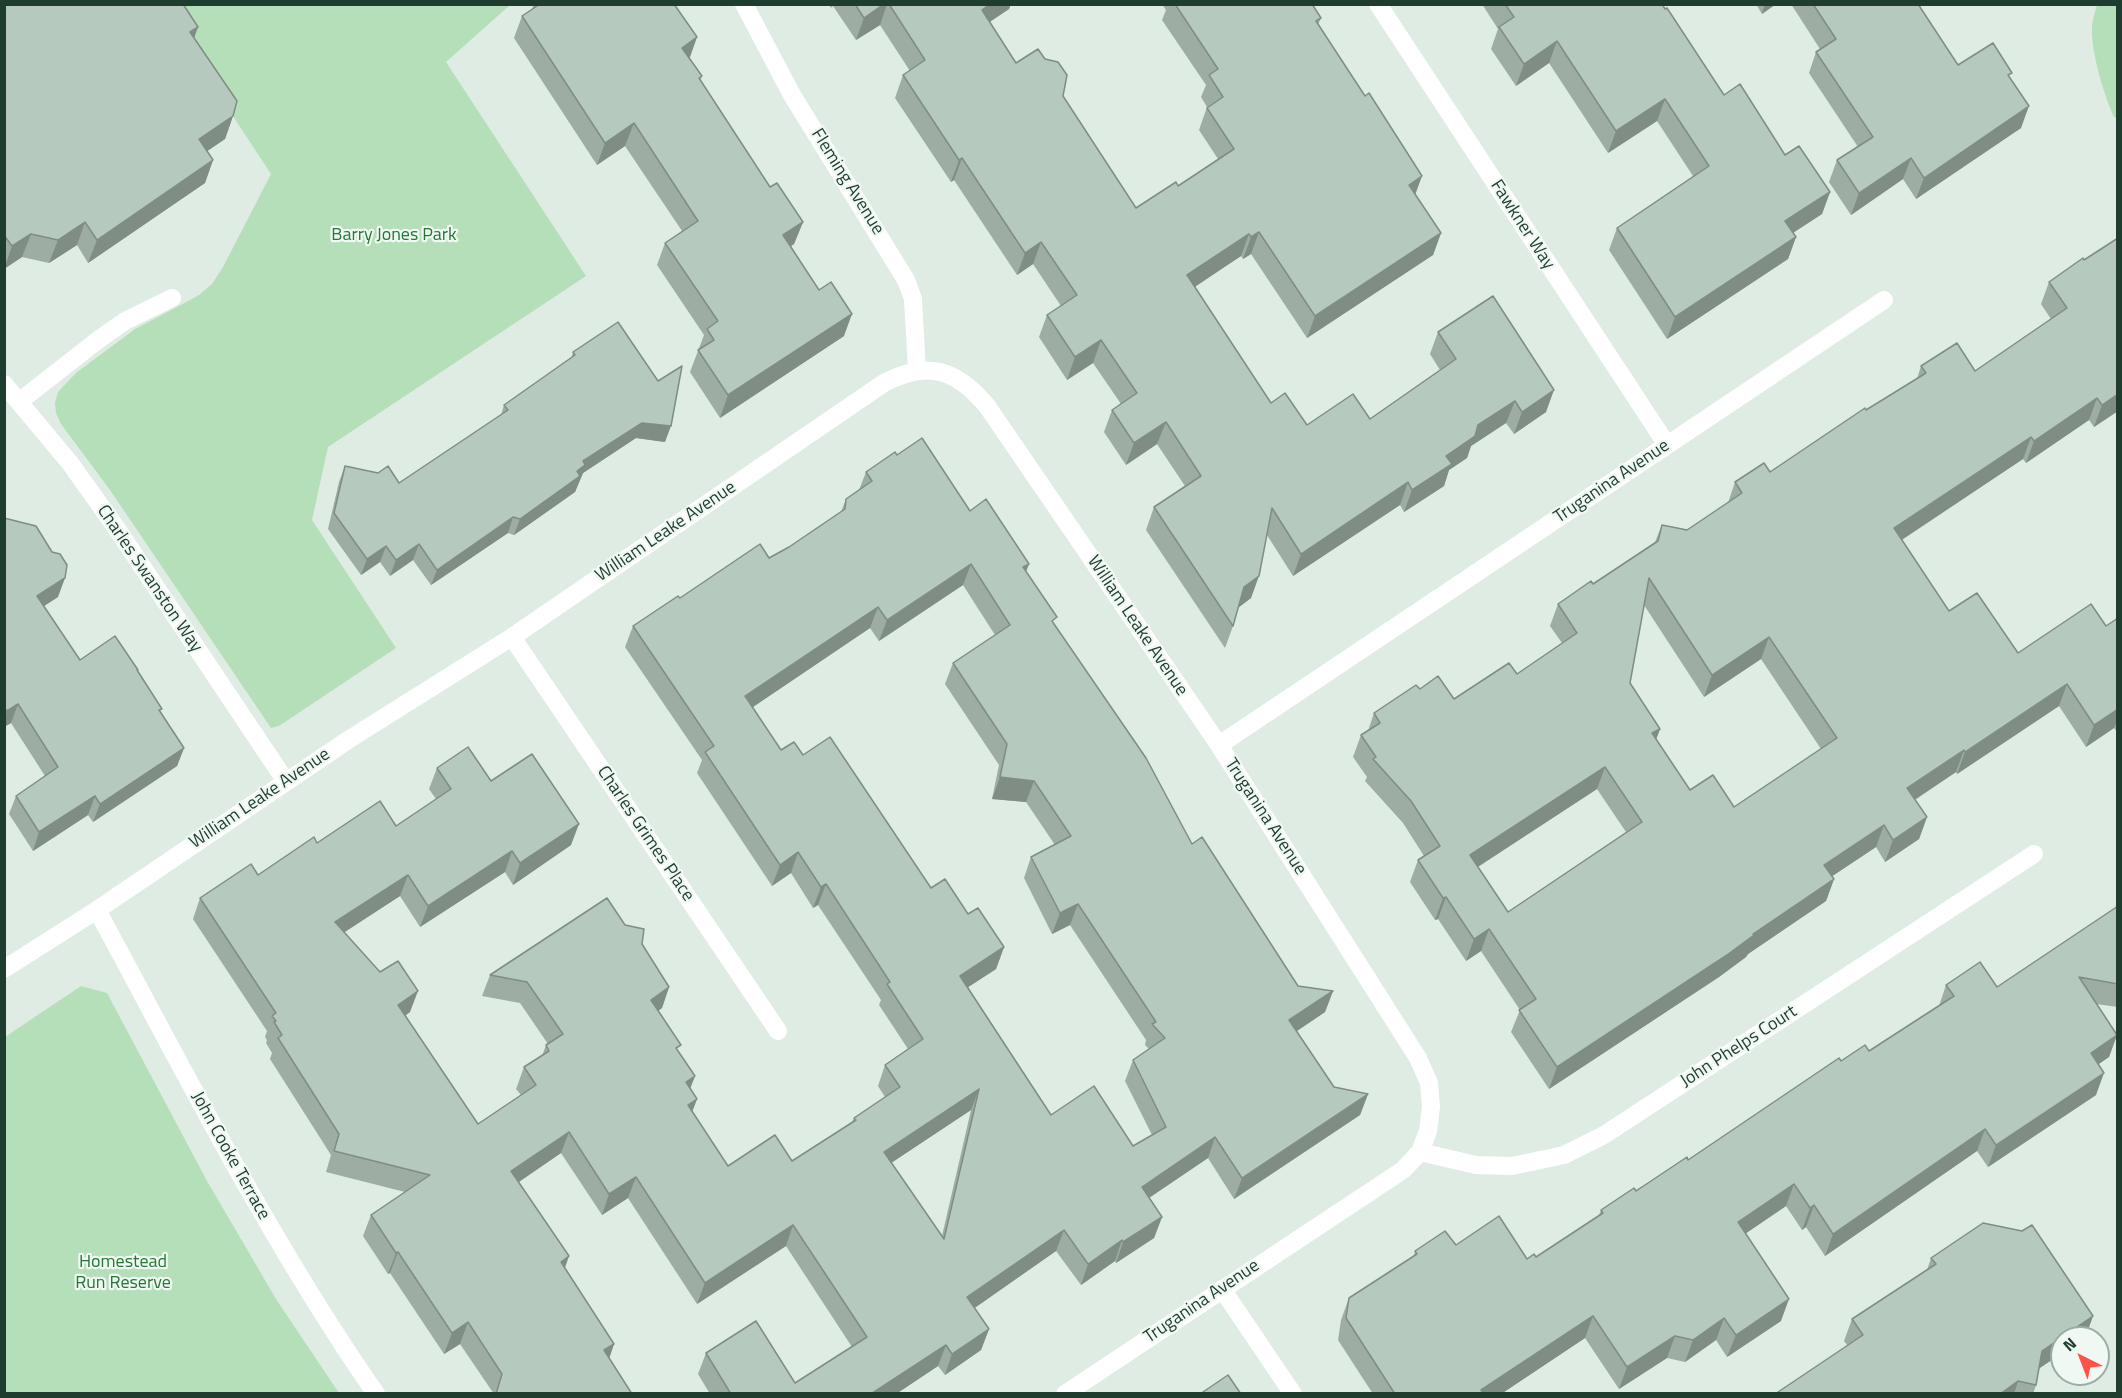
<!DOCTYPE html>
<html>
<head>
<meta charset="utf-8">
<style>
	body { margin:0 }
	#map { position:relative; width:2122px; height:1398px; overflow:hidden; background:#deece3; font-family:"Titillium Web",sans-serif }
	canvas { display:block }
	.frame { position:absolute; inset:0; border:6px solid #1e3d2e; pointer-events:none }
	.north { position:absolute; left:2050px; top:1326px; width:60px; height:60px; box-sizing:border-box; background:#eff8f2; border:2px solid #9bada4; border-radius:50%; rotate:318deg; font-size:16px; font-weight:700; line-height:24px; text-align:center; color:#1e3d2e }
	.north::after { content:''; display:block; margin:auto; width:21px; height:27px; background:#ff5249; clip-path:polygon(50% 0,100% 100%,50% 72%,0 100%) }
</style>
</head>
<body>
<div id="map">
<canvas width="2122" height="1398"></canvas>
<div class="frame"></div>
<div class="north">N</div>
</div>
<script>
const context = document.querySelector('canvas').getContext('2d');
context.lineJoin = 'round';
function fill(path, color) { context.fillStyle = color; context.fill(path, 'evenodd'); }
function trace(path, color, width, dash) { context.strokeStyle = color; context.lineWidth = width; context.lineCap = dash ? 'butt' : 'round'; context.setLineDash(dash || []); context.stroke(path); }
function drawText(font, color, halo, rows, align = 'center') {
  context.font = font + ' "Titillium Web",sans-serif'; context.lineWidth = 4.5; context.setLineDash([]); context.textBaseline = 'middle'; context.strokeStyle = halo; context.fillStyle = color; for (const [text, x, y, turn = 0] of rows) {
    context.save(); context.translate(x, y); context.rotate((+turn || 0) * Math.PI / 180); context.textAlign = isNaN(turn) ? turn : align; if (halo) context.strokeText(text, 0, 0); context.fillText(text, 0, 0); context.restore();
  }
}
fill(new Path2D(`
	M160,5H510L446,62L586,276L328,447L312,520L396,648L279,726L271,728L110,490L61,424L56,413L55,403L58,392L76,373L135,329L177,307L199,295L212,284L223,267L271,174Z
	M2097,5H2117V118L2114,117C2104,95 2091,52 2092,28C2092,21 2095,12 2097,5Z
	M81,986L107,993L207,1181L276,1299L339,1393H5V1037Z`), '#b5dfb8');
trace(new Path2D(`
	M744,4L792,95L906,280L913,299L917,370
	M1378,4L1667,445
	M4,384L70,463L117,529L285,780
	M20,401L98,340L125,321L172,298
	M512,637L778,1031
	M97,910C186,1074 269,1240 376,1394
	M4,969L97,910L348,740L512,637L884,383C927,360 956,369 987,406L1219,745
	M1420,1152L1476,1165L1512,1166L1564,1155L1604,1135L2034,854
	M1222,1289L1293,1394
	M1065,1394L1403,1170L1420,1152L1428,1131L1431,1107L1429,1083L1418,1058L1219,745L1884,300`), '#fff', 18);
fill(new Path2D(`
	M4,4L194,38L233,116L225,139L207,151L213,160L205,183L88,263L77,245L49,263L22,257L4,269Z
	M534,4H669L697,37L689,58L702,76L700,81L770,187L803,222L794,244L791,246L844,336L720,418L690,372L704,335L657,265L665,243L682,231L625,146L597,165L514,38L522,16L532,9Z
	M829,4H1011L1009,9L990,22L1016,63L1063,96L1136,208L1178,186L1218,159L1199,130L1207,107L1201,97L1206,85L1162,20L1166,10L1162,4H1312L1321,18L1318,25L1415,195L1441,233L1433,255L1307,338L1251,254L1243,259L1241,256L1195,287L1271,403L1307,425L1370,419L1440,370L1430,354L1438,332L1546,412L1514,434L1506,423L1471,446L1467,458L1449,470L1444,486L1404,512L1400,505L1293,576L1267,535L1251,598L1238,608L1233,626L1225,648L1146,530L1154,507L1185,486L1157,444L1126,465L1104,432L1112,410L1121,404L1093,363L1067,380L1039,337L1047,315L1061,306L1033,264L1017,275L954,180L951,182L895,98L903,75L910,71L880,25L856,40L833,6L831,8Z
	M1482,4H1662L1724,95L1785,155L1830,192L1822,214L1793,233L1796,237L1788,259L1667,339L1609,250L1617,228L1693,176L1657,121L1608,153L1549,63L1516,86L1491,49L1498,29Z
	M1756,4H1776L1762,14Z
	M1791,4H1918L1958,65L2010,77L2021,128L1916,199L1903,179L1851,215L1829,182L1837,160L1858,147L1809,73L1816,52L1820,49Z
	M2118,238V411L2094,427L2089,420L2026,463L2023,459L1902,540L1949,611L2018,653L2106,626L2118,618V733L2114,728L2086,747L2059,706L1957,774L1956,772L1915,800L1927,817L1919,839L1885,862L1876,847L1832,876L1834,879L1826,901L1748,954L1746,957L1719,977L1549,1089L1511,1032L1520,1010L1481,951L1466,961L1438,919L1435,920L1410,882L1418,860L1424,856L1403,823L1365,781L1367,777L1353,757L1361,735L1368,731L1374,713L1420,689L1454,699L1517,674L1562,643L1550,626L1558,604L1593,584L1655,542L1662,525L1687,530L1728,503L1735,482L1770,472L1917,379L1921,366L1975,371L2051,319L2041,304L2049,282L2084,260ZM1644,605L1704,697L1761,659L1821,749L1734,807L1690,790L1656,739L1660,729L1630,683ZM1597,789L1626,832L1508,912L1478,867Z
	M573,352L665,442L636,438L583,473L575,492L514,535L508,533L431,585L413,560L390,576L380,562L361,575L328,529L339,482L345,466L399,483L501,415L504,405L571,359Z
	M897,455L970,511L1026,572L1054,625L1192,844L1298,986L1333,991L1325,1012L1297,1031L1334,1087L1368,1094L1360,1115L1234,1199L1208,1158L1149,1198L1162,1217L1154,1238L1116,1263L1115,1261L1081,1285L1056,1251L974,1308L989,1329L981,1350L945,1375L938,1366L896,1394H710L698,1374L706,1353L795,1383L852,1347L786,1246L697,1304L628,1198L602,1215L561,1153L519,1182L569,1256L565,1268L614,1344L609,1358L632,1394H494L460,1344L444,1354L390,1273L388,1274L363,1236L371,1215L405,1192L326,1172L331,1155L270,1059L272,1053L266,1043L267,1040L265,1037L267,1031L193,919L200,898L258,875L317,843L396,826L436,799L429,789L437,768L491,781L571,845L513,885L505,872L420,927L400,896L344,932L410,1012L405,1016L478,1124L521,1095L516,1089L524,1067L542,1056L546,1045L548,1044L520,1003L482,996L490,975L625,925L642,944L669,987L662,1008L658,1011L678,1051L695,1076L690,1088L697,1099L692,1112L728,1166L792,1161L852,1122L854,1118L885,1097L878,1086L885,1065L908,1049L879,1005L881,1000L818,905L813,908L791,873L772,886L697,773L702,760L625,647L633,626L680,598L769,558L789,547L841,512L846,499L859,490L866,472ZM963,585L995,635L953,663L945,684L999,765L992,799L1026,802L1055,845L1031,857L1024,878L1052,934L1070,925L1146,1040L1145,1045L1149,1049L1133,1060L1125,1081L1152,1135L1133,1146L1051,1115L968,987L996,969L1004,947L968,914L931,888L803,755L781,750L753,707L870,628L879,641ZM971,1110L942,1236L891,1163Z
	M4,518L58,597L44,606L80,660L137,671L161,712L184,748L177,766L93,822L88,815L33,851L9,814L16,796L45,776L11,723L4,727Z
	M2118,906V1007L2096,1004L2117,1035L2109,1057L2098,1064L2096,1095L1988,1167L1977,1151L1825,1256L1806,1227L1802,1230L1786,1206L1745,1234L1781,1321L1727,1357L1716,1340L1685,1362L1667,1358L1619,1389L1585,1338L1501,1394H1373L1338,1340L1341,1320L1349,1298L1414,1256L1415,1251L1456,1245L1527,1259L1536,1257L1599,1215L1601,1210L1688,1160L1841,1061L1869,1051L1939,1006L1946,985L1997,987Z
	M1931,1258L2093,1316L2085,1338H2062V1353L2038,1369L2036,1385L2033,1394H1775L1848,1346L1844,1341L1852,1319L1927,1270Z`), '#9dada3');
fill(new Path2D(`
	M884,4H887L880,25L856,40L864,18Z
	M990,4H1011L1009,9L974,32L982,10Z
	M1765,4H1776L1762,14Z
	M198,27L190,50V32Z
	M697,37L689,60L682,48Z
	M1557,41L1549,63L1516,86L1524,64Z
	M1665,99L1657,121L1608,153L1616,131Z
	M2029,106L2021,128L1916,199L1924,178Z
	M233,116L225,139L191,162L199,139Z
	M634,123L625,146L597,165L605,143Z
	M962,158L954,180L951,182L959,160Z
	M1911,158L1903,179L1851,215L1859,193Z
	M213,160L205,183L88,263L97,240Z
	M1422,176L1414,198L1409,185Z
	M1830,192L1822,214L1777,243L1785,221Z
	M85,222L77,245L49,263L58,240Z
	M803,222L794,244L775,257L783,235Z
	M1259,232L1251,254L1243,259L1251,237Z
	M1441,233L1433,255L1307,338L1315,316Z
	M31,234L22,257L4,269L12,246Z
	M1249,234L1241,256L1179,297L1187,275Z
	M1796,237L1788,259L1667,339L1675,317Z
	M1041,242L1033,264L1017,275L1025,253Z
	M852,314L844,336L720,418L728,395Z
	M1101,340L1093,363L1067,380L1075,357Z
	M1554,390L1546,412L1514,434L1522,412Z
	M2118,394V411L2094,427L2102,405Z
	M2097,398L2089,420L2026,463L2034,441Z
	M1515,401L1506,423L1471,446L1467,458L1449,470L1444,486L1404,512L1412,490L1446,456L1478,425Z
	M1166,422L1157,444L1126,465L1134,443Z
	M642,423L671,426L665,442L636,438L583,473L575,492L514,535L520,519L577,471L583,461Z
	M2031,437L2023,459L1886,550L1894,528Z
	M1408,482L1400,505L1293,576L1301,554Z
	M513,517L508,533L431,585L437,570Z
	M419,544L413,560L390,576L396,560Z
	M386,546L380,562L361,575L367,559Z
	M971,564L963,585L879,641L887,620Z
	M1029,564L1021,585L1023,567Z
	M1259,576L1251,598L1235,610L1244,587Z
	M65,578L58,597L30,615L37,596Z
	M878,607L870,628L738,717L745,696Z
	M1769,637L1761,659L1704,697L1712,675Z
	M2067,684L2059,706L1957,774L1965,752Z
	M18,704L11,723L4,727V719L7,711Z
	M2118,709V719L2114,728L2086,747L2094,725Z
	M1660,729L1652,751V733Z
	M184,748L177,766L93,822L100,804Z
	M1964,750L1956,772L1899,810L1907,788Z
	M1605,767L1597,789L1462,877L1470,855Z
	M1000,777L1034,781L1026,802L992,799Z
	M95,796L88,815L33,851L39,832Z
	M1927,817L1919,839L1885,862L1893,840Z
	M579,824L571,845L513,885L520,863Z
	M1884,825L1876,847L1816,887L1824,865Z
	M512,851L505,872L420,927L428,906Z
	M798,852L791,873L772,886L780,865Z
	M408,875L400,896L328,943L335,922Z
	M1834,879L1826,901L1748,954L1746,957L1719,977L1549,1089L1557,1067Z
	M826,884L818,905L813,908L821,887Z
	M1446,897L1438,919L1435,920L1443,898Z
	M1078,904L1070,925L1052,934L1060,913Z
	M1489,929L1481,951L1466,961L1474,939Z
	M1004,947L996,969L953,997L960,976Z
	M669,987L662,1008L643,1021L651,1000Z
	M418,991L410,1012L390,1026L398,1005Z
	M1333,991L1325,1012L1282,1041L1289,1020Z
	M2117,1035L2109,1057L2083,1075L2091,1053Z
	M2104,1073L2096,1095L1988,1167L1996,1145Z
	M695,1076L687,1097L686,1082Z
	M979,1089L971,1110L876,1173L884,1152Z
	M1368,1094L1360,1115L1234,1199L1242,1178Z
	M697,1099L689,1120L688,1105Z
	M1985,1129L1977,1151L1825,1256L1833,1234Z
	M569,1132L561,1153L504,1192L511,1171Z
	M1215,1137L1208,1158L1134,1208L1142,1187Z
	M636,1177L628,1198L602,1215L609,1194Z
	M1794,1184L1786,1206L1730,1244L1738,1222Z
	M1814,1205L1806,1227L1802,1230L1810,1208Z
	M1162,1217L1154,1238L1116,1263L1123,1242Z
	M793,1225L786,1246L697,1304L705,1283Z
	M1064,1230L1056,1251L959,1319L967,1297Z
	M1122,1240L1115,1261L1081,1285L1088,1264Z
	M398,1252L390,1273L388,1274L396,1253Z
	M569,1256L561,1277V1262Z
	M1789,1299L1781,1321L1727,1357L1736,1335Z
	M1593,1316L1585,1338L1501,1394H1480L1481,1390Z
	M2093,1316L2085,1338H2062V1353L2034,1372L2042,1351Z
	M1724,1318L1716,1340L1685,1362L1693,1340Z
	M468,1322L460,1344L444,1354L452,1333Z
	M989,1329L981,1350L945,1375L952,1354Z
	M1675,1336L1667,1358L1619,1389L1627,1367Z
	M614,1344L607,1365L604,1350Z
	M946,1345L938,1366L896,1394H871Z
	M2018,1381L2014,1394H2000Z`), '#7f8d85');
const building = new Path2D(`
	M4,4H183L198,27L190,32L237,101L233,116L199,139L213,160L97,240L85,222L58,240L31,234L12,246L4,235Z
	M540,4H674L697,37L682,48L702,76L699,78L770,187L777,183L803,222L783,235L819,290L831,282L852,314L728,395L698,350L714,340L707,329L718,321L665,243L698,221L634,123L605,143L522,16Z
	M855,4H884L864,18Z
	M889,4H990L982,10L1016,63L1038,49L1045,59L1058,62L1067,75L1063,96L1136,208L1176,182L1178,186L1234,149L1207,108L1223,97L1209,75L1218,69L1175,4H1312L1321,18L1316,21L1365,96L1369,93L1422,176L1409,185L1441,233L1315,316L1259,232L1251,237L1249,234L1187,275L1271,403L1285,393L1307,425L1353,394L1370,419L1456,359L1438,332L1493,296L1554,390L1522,412L1515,401L1478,425L1475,436L1446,456L1452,464L1412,490L1408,482L1301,554L1272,508L1259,576L1244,587L1233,626L1154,507L1201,476L1166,422L1134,443L1112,410L1137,393L1101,340L1075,357L1047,315L1077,295L1041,242L1025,253L962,158L959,160L903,75L925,60Z
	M1505,4H1662L1665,9L1667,8L1724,95L1740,84L1785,155L1799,146L1830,192L1785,221L1796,237L1675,317L1617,228L1709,166L1665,99L1616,131L1557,41L1524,64L1499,27L1514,17Z
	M1813,4H1918L1958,65L1993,43L2012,73L2008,75L2029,106L1924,178L1911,158L1859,193L1837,160L1873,137L1816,52L1836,39Z
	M2118,238V394L2102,405L2097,398L2034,441L2031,437L1894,528L1949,611L1977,593L2018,653L2091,604L2106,626L2118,618V709L2094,725L2067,684L1965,752L1964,750L1907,788L1927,817L1893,840L1884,825L1824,865L1834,879L1753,934L1754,935L1727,955L1557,1067L1519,1010L1536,999L1489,929L1474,939L1446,897L1443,898L1418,860L1440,846L1411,801L1373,759L1376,757L1361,735L1380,723L1374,713L1416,685L1420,689L1438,676L1454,699L1509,663L1517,674L1577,633L1558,604L1591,581L1593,584L1658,541L1662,525L1687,530L1742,493L1735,482L1764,463L1770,472L1865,408L1866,410L1926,373L1921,366L1957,343L1975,371L2067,308L2049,282L2083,258L2084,260ZM1649,578L1712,675L1769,637L1837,738L1734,807L1713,775L1690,790L1652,733L1660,729L1630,683ZM1605,767L1642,822L1508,912L1470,855Z
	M618,322L658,381L682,366L671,426L642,423L583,461L585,465L577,471L580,476L520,519L513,517L437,570L419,544L396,560L386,546L367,559L334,513L345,466L378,473L388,466L399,483L508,410L504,405L575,355L573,352Z
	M922,438L970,511L986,499L1029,564L1023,567L1057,617L1052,621L1146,758L1192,844L1202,837L1298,986L1333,991L1289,1020L1334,1087L1368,1094L1242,1178L1215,1137L1142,1187L1162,1217L1123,1242L1122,1240L1088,1264L1064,1230L967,1297L989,1329L952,1354L946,1345L871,1394H731L706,1353L756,1321L795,1383L867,1337L793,1225L705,1283L636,1177L609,1194L569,1132L511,1171L569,1256L561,1262L614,1344L604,1350L632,1394H496L502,1374L468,1322L452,1333L398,1252L396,1253L371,1215L430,1175L334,1151L339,1134L278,1038L282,1035L274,1022L276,1021L272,1016L276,1013L200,898L251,864L258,875L314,837L317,843L380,801L396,826L451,789L437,768L468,747L491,781L532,754L579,824L520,863L512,851L428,906L408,875L335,922L380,972L398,961L418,991L398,1005L478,1124L536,1085L524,1067L549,1051L546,1045L563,1034L527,982L490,975L607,898L625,925L644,929L642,944L669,987L651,1000L681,1045L676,1048L695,1076L686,1082L697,1099L688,1105L728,1166L775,1135L792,1161L856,1120L854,1118L900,1087L885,1065L923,1039L887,984L890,982L826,884L821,887L798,852L780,865L705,752L714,746L633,626L678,596L680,598L760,544L769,558L789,547L845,509L846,499L872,481L866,472L895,452L897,455ZM971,564L1010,625L953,663L1007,744L1000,777L1034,781L1071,836L1031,857L1060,913L1078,904L1156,1022L1152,1024L1165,1038L1133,1060L1166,1127L1133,1146L1094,1086L1051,1115L960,976L1004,947L978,908L968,914L945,879L931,888L830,737L803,755L794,742L781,750L745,696L878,607L887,620ZM979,1089L944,1239L884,1152Z
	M4,518L36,526L52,552L60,554L67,565L65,578L37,596L80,660L115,636L138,670H137L162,709L159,710L184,748L100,804L95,796L39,832L16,796L58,767L18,704L7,711L4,707Z
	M2118,906V984L2079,977L2117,1035L2091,1053L2104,1073L1996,1145L1985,1129L1833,1234L1814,1205L1810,1208L1794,1184L1738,1222L1789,1299L1736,1335L1724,1318L1693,1340L1675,1336L1627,1367L1593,1316L1481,1390L1484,1394H1395L1346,1318L1349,1298L1417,1254L1415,1251L1445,1231L1456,1245L1499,1216L1527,1259L1534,1254L1536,1257L1603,1213L1601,1210L1634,1188L1636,1191L1687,1157L1688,1160L1839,1058L1841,1061L1865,1045L1869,1051L1954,996L1946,985L1980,962L1997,987Z
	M1983,1223L2022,1231L2032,1225L2093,1316L2042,1351L2036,1385L2018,1381L2000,1394H1775L1863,1335L1852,1319L1936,1264L1931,1258Z
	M1228,1375L1241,1394H1200Z`);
fill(building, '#b6c9be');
trace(building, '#7f8d85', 1.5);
drawText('18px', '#1e3d2e', '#eff8f2', [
	["Fleming Avenue",847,182,58],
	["Fawkner Way",1522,225,57],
	["Truganina Avenue",1612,482,-34],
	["William Leake Avenue",666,532,-34],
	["Charles Swanston Way",149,579,56],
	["William Leake Avenue",1137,626,56],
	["William Leake Avenue",260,799,-34],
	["Truganina Avenue",1265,817,57],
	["Charles Grimes Place",645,834,56],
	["John Phelps Court",1739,1047,-33],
	["John Cooke Terrace",230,1156,61],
	["Truganina Avenue",1202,1302,-34]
]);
drawText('18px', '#247834', '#eff8f2', [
	["Barry Jones Park",394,236],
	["Homestead",123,1263],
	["Run Reserve",123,1284]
]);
</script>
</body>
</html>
